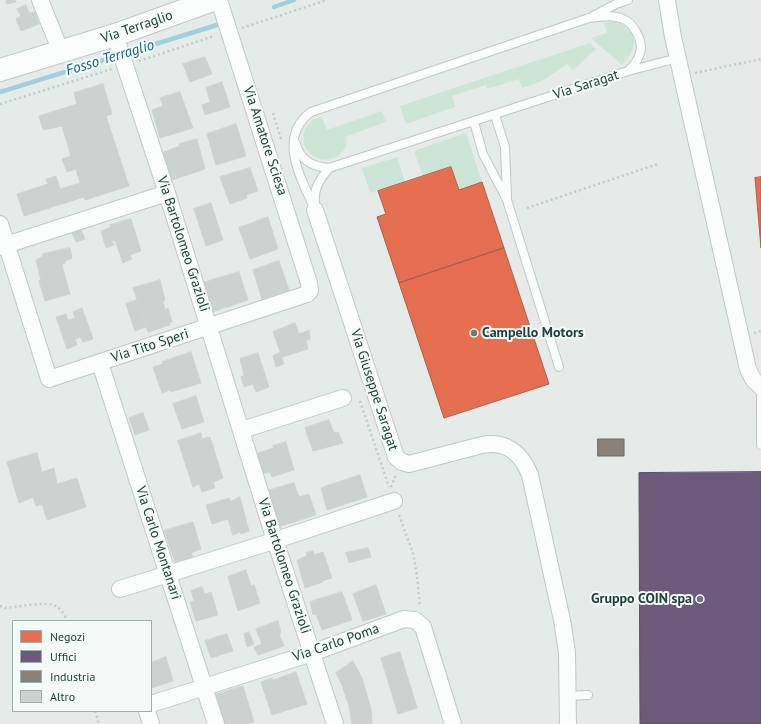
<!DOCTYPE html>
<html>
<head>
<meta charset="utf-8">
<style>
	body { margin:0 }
	#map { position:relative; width:761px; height:724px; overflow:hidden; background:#e5ebe9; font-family:"PT Sans",sans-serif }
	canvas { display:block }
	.legend { position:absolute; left:12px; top:620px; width:140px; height:92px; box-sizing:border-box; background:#f3faf7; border:1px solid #9fb0ac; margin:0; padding:5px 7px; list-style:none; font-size:12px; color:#21403b }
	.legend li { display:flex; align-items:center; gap:8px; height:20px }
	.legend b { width:20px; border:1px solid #9fb0ac }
</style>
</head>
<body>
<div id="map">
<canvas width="761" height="724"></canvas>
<ul class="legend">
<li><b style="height:11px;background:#e76f51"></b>Negozi</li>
<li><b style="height:11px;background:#6d597a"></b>Uffici</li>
<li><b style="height:11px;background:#8a817c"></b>Industria</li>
<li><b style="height:11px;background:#ccd2d0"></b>Altro</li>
</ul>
</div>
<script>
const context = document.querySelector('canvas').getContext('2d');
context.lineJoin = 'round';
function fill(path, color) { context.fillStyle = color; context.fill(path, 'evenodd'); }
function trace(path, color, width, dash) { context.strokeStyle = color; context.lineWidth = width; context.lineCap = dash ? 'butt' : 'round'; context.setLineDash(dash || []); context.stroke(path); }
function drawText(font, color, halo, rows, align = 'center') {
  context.font = font + ' "PT Sans",sans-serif'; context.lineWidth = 4; context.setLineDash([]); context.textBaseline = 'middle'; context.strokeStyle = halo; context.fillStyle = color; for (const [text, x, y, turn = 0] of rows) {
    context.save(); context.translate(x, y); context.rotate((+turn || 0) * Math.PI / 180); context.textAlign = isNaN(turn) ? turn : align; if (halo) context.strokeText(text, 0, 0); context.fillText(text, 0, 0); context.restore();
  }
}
fill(new Path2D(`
	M615,21C638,31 639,48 622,65L591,38L607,33L604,23Z
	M590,43L596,49L573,70L567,64L542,81L522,88L519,79L487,89L486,85L452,96L455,107L406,124L400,106Z
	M382,111L386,122L347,136C346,139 347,145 345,148C343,152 338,156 334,158C311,167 292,138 311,122C313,119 318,118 322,117L327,130Z
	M466,133L482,182L459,190L451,167L423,176L414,151Z
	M397,157L405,182L370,193L362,168Z`), '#cde5d7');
const shops = new Path2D(`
	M451,167L459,190L482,182L504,248L399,283L377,217L386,214L378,191Z
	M761,177V248L755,178Z
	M504,248L549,384L444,418L399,283Z`);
fill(shops, '#e76f51');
trace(shops, '#ac614a', 1);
const offices = new Path2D(`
	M761,472V724H640L639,473Z`);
fill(offices, '#6d597a');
trace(offices, '#565267', 1);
const industry = new Path2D(`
	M598,439H624V456H598Z`);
fill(industry, '#8a817c');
trace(industry, '#6a6e68', 1);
trace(new Path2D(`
	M274,7L294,0
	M0,92L220,24`), '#a2cfdc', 4.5);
const building = new Path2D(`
	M6,0H15L16,2L7,4Z
	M26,5L29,13L35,12L39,24L21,31L16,19L21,16L17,9Z
	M205,57L212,74L190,82L183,64Z
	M222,82L230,107L205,115L202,105L210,102L206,88Z
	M103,84L112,114L106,116L129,186L85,200L84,197L24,216L17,194L48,184L46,179L56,176L60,189L80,183L76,169L67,172L62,159L71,156L62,126L43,130L39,116L77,104L74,93Z
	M180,92L193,128L160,138L152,110L163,106L160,98Z
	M236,124L246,156L216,165L207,134Z
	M197,139L205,169L169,181L161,153L180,146L179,144Z
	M250,168L258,191L246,195L247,198L230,204L220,177Z
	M211,203L223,240L206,246L194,209Z
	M268,217L278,249L250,259L239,228Z
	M131,219L141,251L130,255L132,259L123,263L115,240L112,241L114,245L106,248L101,231L111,227L110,225Z
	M80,228L85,239L76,242L71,231Z
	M70,248L72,258L65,261V263L62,265L70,294L45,301L39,281L41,280L36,260L43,256V254Z
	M279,261L289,290L262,299L253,270Z
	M239,272L248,300L212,312L202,283Z
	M160,280L165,300L163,301L165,310L168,308L172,322L169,323L170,325L148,332L133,288Z
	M137,300L146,327L135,331L126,304Z
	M82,308L93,339L83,342L81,337L75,339L77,345L67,349L56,317L66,314L68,320L75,318L73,312Z
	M295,323L299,334L309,330L310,339L306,341L308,349L282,357L273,332Z
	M191,352L201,383L171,392L170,390L162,393L153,367L163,364L162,362Z
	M258,353L269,387L256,392L253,384L244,387L241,377L244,375L240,359Z
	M280,353L284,364L276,367L273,356Z
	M196,396L204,422L182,429L173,404Z
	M143,413L149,430L135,435L129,418Z
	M329,420L334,433L338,432L343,443L313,451L305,428Z
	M201,433L202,439L210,437L223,478L213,482L215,488L202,492L199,484L193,487L178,441Z
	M286,442L294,470L272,477L270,472L262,474L255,454L274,448L273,446Z
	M37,453L42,472L54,468L57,484L77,478L86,507L47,520L42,504L36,506L33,497L19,503L7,462Z
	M360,475L367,497L327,510L321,488Z
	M294,483L299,497L309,494L316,515L278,527L267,491Z
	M240,497L249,531L241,534L240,532L233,535L228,519L212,524L206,505L229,498L231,501Z
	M193,522L201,549L191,553L193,557L175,562L164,531Z
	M368,548L371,557L349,563L346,553Z
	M313,551L314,555L323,552L332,578L322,581L323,582L305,588L297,560L307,556L306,553Z
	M246,570L251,586L254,585L260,603L238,611L228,577Z
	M376,585L386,614L363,621L353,594Z
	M202,587L205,594L211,592L218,615L196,621L190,602L194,601L191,591Z
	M342,592L352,620L322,630L316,614L313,615L310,602Z
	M278,621L281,633L279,634L284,646L258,655L254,647L262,644L256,629Z
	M249,632L254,644L247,647L244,634Z
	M227,634L233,651L211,658L205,641Z
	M400,652L417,708L398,714L381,658Z
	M166,657L173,681L151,688V663Z
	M353,661L362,678L371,709L372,724H352L349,706L342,685L336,673Z
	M296,672L307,704L272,715L261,682L272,678L273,680Z
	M243,686L254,722L247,724H224L215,695Z`);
fill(building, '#ccd2d0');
trace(building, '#ced4d2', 1);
const service = new Path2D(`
	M593,16L616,4L628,0
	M495,115L505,147L507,197
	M474,122L483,154L507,200L559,367
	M296,144C300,160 313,167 329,168L628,71L678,58
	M315,203C313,189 320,179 329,168
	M315,210C302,179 276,138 311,112L589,18C600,17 613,14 623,19C635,24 645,44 639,56C637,62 632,67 628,71
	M761,387V445
	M567,696L588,695`);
const minor = new Path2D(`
	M40,0L61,52
	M667,0L673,37L748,369L753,379L761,387
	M115,35L167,193L275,540L335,724
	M315,210L396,457L402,462L409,464L482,445C506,440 522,454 530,475L562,620L567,652L568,724
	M0,224L49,379L307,294L310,291L309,283L219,0
	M0,247L167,193
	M100,363L216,724
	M242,430L343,398
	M120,589L264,544L394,501
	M151,704L312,653L404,619L415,620L423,627L453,724
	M147,711L151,724`);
const secondary = new Path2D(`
	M0,70L115,35L213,0`);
trace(service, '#c2c8c6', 10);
trace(minor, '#c2c8c6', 18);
trace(secondary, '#c0c9c6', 24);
trace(new Path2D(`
	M242,28L327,0
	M139,61L214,36
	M695,73L761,59
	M0,104L112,69
	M273,113L281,139
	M527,208L658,164
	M754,333L761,331
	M360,401L389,487
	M391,487L396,475
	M399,515L413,553L417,576L420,607
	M0,606L5,608C17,607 47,601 56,606C61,609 66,616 67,621
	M95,711L99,724`), '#c1cbc9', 2.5, [2, 3]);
trace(service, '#fbfcfc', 8);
trace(minor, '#fbfcfc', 16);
trace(secondary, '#fbfcfc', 22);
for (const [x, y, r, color] of [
	[474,333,4,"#667c78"],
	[700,599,4,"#667c78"]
]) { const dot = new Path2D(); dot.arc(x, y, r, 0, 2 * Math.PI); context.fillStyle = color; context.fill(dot); trace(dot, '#f3faf7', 1.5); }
drawText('14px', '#21403b', '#f3faf7', [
	["Via Terraglio",137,27,-19],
	["Via Saragat",586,85,-18],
	["Via Amatore Sciesa",265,141,72],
	["Via Bartolomeo Grazioli",183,244,72],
	["Via Tito Speri",150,346,-18],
	["Via Giuseppe Saragat",374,390,72],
	["Via Carlo Montanari",158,543,72],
	["Via Bartolomeo Grazioli",284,566,72],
	["Via Carlo Poma",336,643,-19]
]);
drawText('bold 14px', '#21403b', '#f3faf7', [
	["Campello Motors",482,333],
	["Gruppo COIN spa",692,599,"right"]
], 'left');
drawText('italic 15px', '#166581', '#f3faf7', [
	["Fosso Terraglio",110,58,-17]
]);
</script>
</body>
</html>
